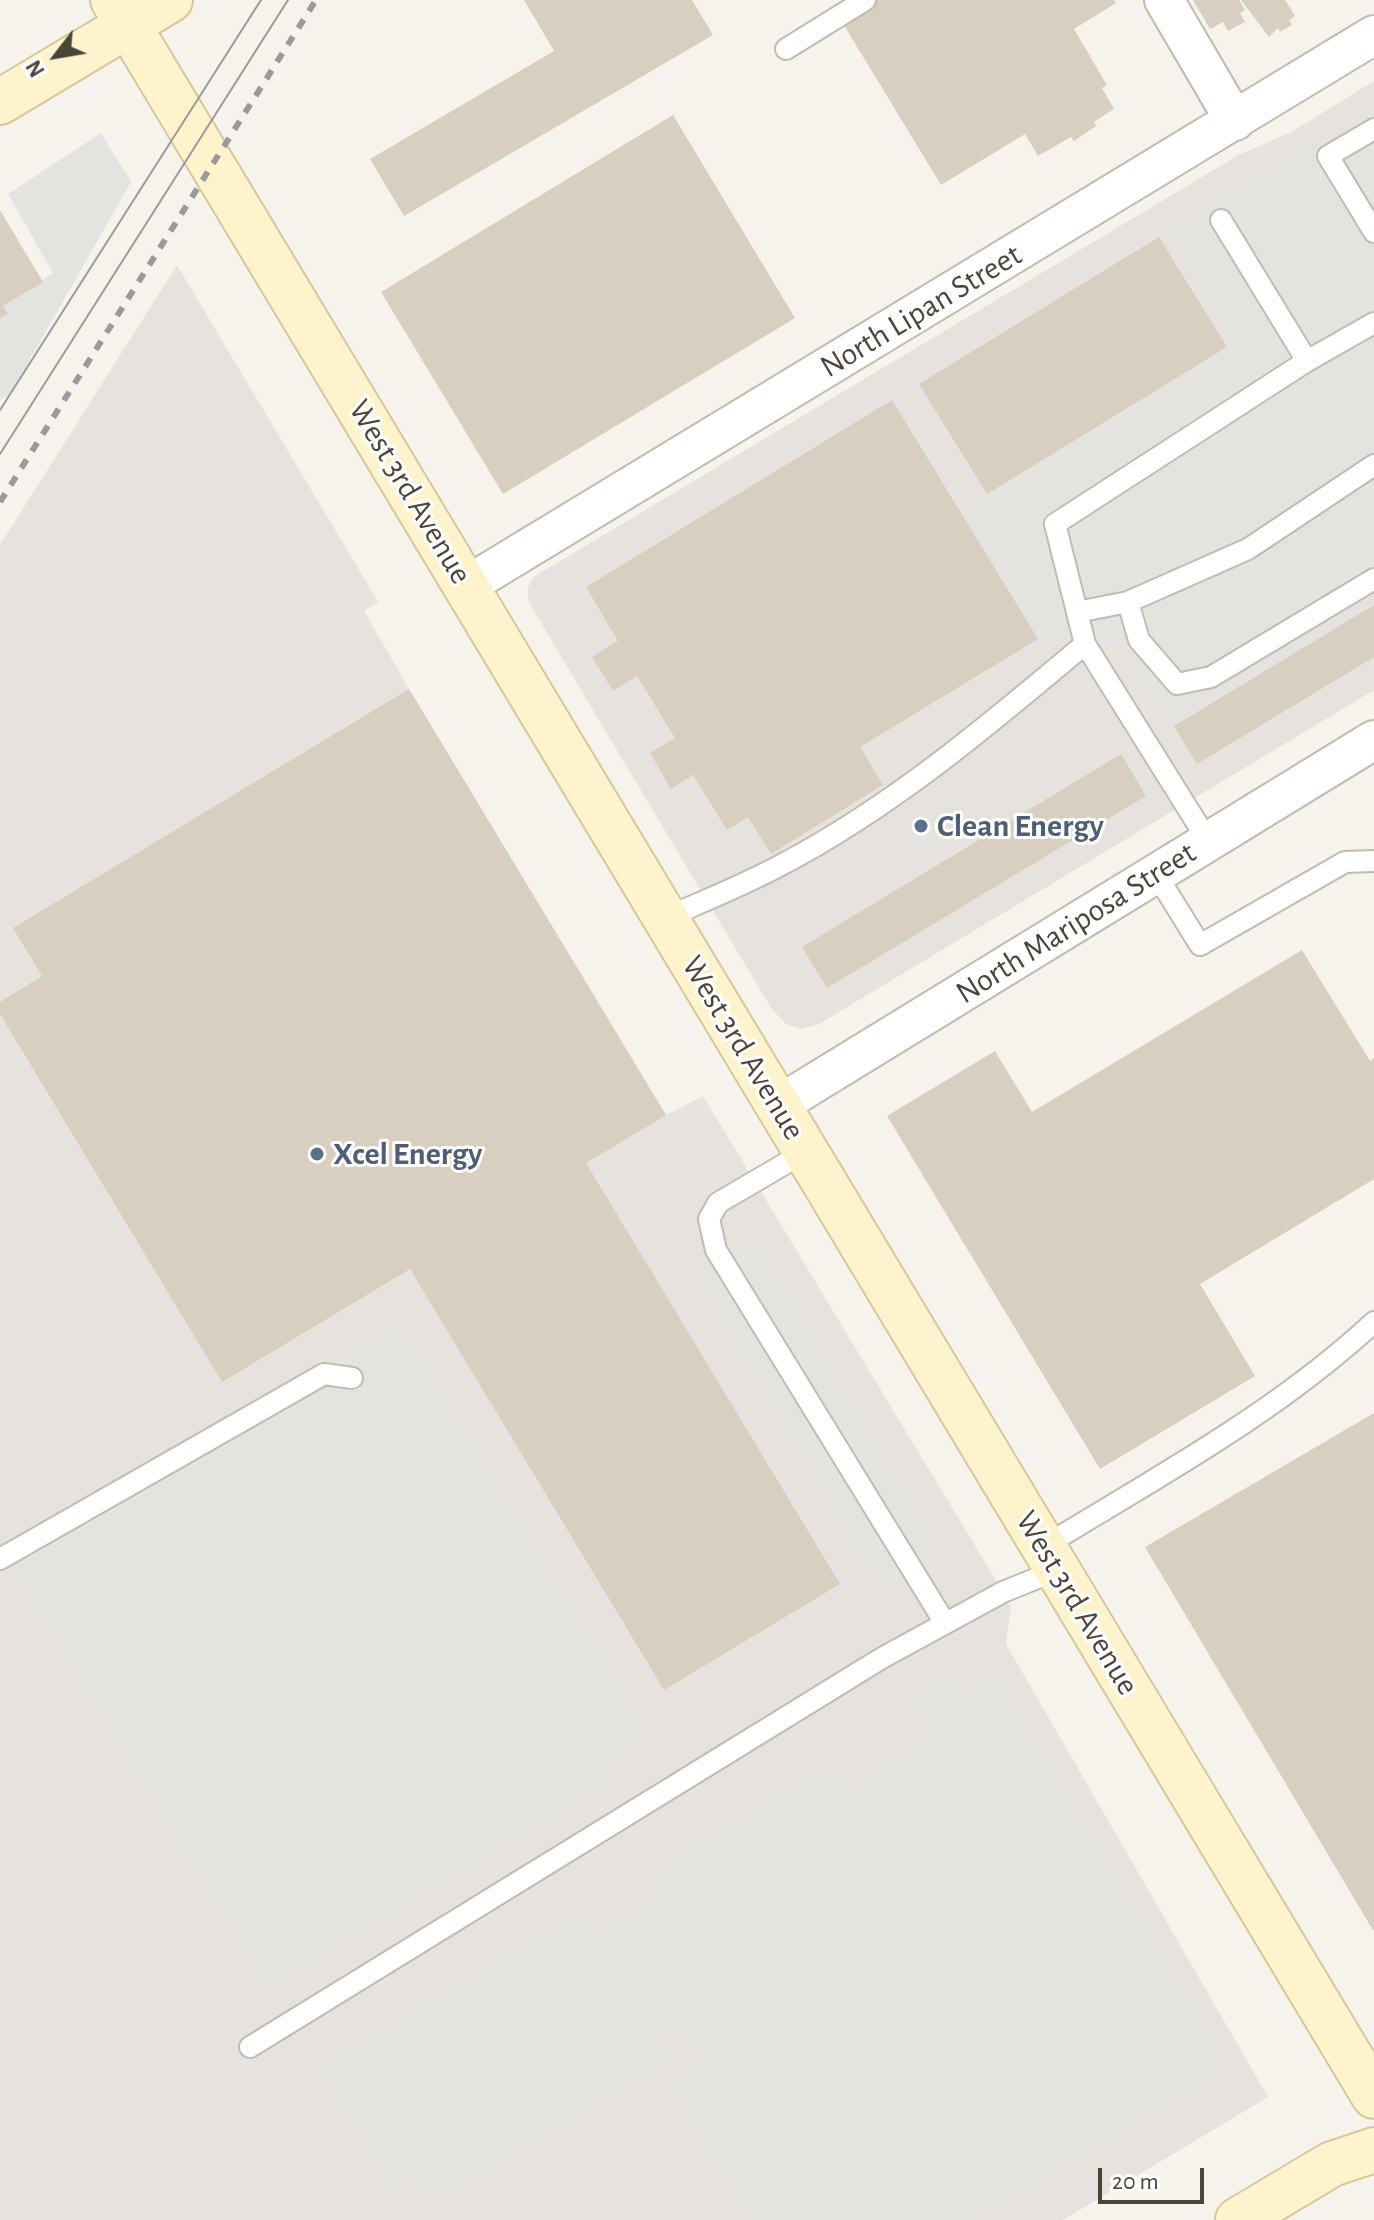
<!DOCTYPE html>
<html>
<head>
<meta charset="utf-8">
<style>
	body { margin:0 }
	#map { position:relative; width:1374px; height:2220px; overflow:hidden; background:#f6f3ec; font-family:"Alegreya Sans",sans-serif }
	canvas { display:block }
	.north { position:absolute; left:16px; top:16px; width:80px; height:80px; -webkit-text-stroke:6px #fff; paint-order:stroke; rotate:239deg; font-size:22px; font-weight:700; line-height:32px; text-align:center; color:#4b4439 }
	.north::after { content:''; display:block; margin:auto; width:28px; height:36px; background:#4b4439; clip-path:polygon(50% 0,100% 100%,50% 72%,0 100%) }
	.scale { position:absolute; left:1098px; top:2168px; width:106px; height:36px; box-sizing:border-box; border:4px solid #4b4439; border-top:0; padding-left:10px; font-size:24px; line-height:28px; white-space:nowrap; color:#4b4439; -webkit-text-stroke:6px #fff; paint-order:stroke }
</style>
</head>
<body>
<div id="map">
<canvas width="1374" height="2220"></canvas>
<div class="north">N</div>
<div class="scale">20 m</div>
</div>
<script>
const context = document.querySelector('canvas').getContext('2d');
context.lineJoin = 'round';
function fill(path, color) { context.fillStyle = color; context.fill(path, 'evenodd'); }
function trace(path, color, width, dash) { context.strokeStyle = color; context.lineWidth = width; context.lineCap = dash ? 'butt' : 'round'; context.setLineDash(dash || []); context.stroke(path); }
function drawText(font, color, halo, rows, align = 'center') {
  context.font = font + ' "Alegreya Sans",sans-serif'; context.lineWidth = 6; context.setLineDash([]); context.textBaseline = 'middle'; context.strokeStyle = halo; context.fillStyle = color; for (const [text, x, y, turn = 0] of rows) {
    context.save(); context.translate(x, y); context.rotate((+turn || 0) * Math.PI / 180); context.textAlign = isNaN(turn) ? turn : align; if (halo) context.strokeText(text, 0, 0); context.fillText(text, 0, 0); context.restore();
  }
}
fill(new Path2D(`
	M1374,81V690L819,1024L802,1029L786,1024L771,1008L528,601V587L535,576L1237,156L1293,131Z
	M177,265L378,602L364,611L409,689L666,1115L703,1096L1003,1592L1011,1608L1006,1644L1268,2097L1063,2220H0V545Z`), '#e6e2dd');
fill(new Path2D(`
	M1374,108V608L1171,731L1125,648L1038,639L961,512L1231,344L1165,233Z
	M101,133L131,182L10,394L0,400V318L8,314L3,306L53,273L8,194Z
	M755,1239L939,1552L880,1587L696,1273Z
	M399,1322L650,1738L621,1755L598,1790L268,1989L8,1558Z
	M948,1674L962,1697L996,1677L1229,2069L976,2220H750L668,2084L703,2063L677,2021L656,2035L671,2060L433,2203L418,2177L393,2192L318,2068L580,1911L596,1936L660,1899L646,1875L832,1764L848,1789L931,1739L907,1698Z`), '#e5e3e0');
fill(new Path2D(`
	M524,0H692L713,35L404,216L370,159L554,51Z
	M866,0H1114L1116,3L1074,29L1107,85L1102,88L1114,109L1094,122L1096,126L1074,141L1071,137L1038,156L1025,134L941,185L839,17Z
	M1193,0H1239L1245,10L1240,13L1245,22L1228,31L1223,22L1210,29Z
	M1241,0H1285L1295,16L1289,20L1292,25L1280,32L1278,28L1269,37Z
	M673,115L795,318L503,494L381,292Z
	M0,210L43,282L3,306L8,314L0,318Z
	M1159,237L1227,347L987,494L919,384Z
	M892,400L1038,639L860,747L883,785L771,854L748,817L727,830L693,775L671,789L650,753L675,738L637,676L613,691L592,657L618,641L586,587Z
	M1374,605V657L1197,764L1174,726Z
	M409,689L666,1115L586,1163L840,1584L664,1690L410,1269L222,1382L0,1014V1002L42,976L13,928Z
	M1121,754L1146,796L827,988L802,947Z
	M1302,950L1370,1061L1374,1058V1179L1200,1284L1255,1376L1100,1469L887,1116L995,1051L1032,1112Z
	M1374,1413V1932L1145,1547Z`), '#d8cfc1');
const lane = new Path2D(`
	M786,49L865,0
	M1374,129L1328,156L1374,232
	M1221,220L1307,361L1374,323
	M1128,602L1139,640L1177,684L1211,677L1374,579
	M1077,612L1128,602L1248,549L1374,465
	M1208,841L1085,644L1055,524L1307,361
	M1156,874L1200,945L1345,862L1374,861
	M665,918C704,901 744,885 781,865C892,807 990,724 1085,644
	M805,1152L718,1203L709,1219L716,1250L945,1623
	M1043,1547C1157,1477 1276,1413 1374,1322
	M0,1559L324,1374L352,1378
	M250,2047L882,1658L1003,1592L1057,1570`);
const street = new Path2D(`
	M1164,0L1235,121
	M466,586L1374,35
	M777,1106L1374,740`);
const secondary = new Path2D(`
	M113,0L1374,2096
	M0,102L170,0
	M1238,2220L1332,2164L1374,2150`);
trace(lane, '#c2bbae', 24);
trace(street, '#c2bbae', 42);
trace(secondary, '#d6c79b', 48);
trace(lane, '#fff', 20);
trace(street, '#fff', 38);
trace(secondary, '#fff3cd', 44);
trace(new Path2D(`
	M0,410L261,0
	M0,454L288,0`), '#9a9a9a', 2);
trace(new Path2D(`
	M0,502L316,0`), '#9a9a9a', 6, [10, 10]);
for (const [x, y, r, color] of [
	[921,826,8,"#5c6f8a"],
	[317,1154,8,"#5c6f8a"]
]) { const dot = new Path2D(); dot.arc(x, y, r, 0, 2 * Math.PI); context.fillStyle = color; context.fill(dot); trace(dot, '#fff', 3); }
drawText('32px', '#4b4439', '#fff', [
	["North Lipan Street",921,311,-31],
	["West 3rd Avenue",410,492,59],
	["North Mariposa Street",1076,923,-32],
	["West 3rd Avenue",743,1048,59],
	["West 3rd Avenue",1077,1603,59]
]);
drawText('bold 32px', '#4e5e75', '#fff', [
	["Clean Energy",937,826],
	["Xcel Energy",333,1154]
], 'left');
</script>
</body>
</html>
